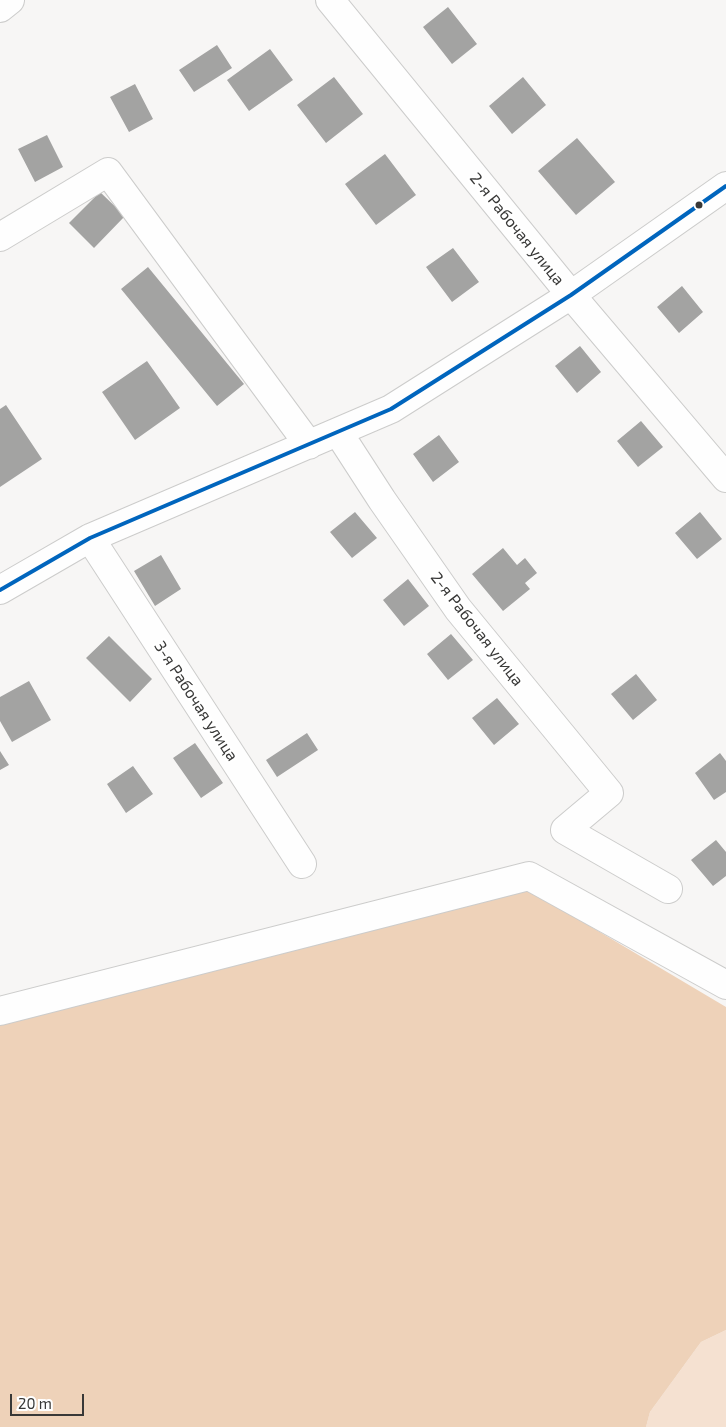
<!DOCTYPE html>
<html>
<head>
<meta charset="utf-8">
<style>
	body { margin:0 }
	#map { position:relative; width:726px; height:1427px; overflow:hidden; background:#f7f6f5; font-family:"Exo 2",sans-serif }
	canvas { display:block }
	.scale { position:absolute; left:10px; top:1394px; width:74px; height:22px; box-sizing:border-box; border:2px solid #383837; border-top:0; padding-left:6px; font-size:15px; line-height:18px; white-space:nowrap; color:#383837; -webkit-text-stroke:4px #fff; paint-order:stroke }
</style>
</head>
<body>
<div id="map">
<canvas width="726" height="1427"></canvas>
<div class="scale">20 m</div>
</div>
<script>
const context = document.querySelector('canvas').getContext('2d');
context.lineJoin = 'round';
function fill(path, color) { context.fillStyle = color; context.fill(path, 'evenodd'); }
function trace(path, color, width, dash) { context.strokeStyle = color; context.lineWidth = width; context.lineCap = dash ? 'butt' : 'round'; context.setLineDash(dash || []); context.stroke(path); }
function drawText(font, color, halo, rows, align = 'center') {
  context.font = font + ' "Exo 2",sans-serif'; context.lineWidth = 5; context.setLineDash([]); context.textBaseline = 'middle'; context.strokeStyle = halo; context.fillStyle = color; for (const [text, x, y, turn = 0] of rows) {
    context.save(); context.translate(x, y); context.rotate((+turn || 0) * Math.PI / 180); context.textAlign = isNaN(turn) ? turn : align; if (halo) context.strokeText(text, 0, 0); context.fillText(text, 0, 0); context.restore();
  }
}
fill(new Path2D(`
	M726,1330V1427H646L650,1412L701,1342Z`), '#f5e1d1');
fill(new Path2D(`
	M524,887L726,1007V1330L701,1342L650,1412L646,1427H0V1021Z`), '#eed2b9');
fill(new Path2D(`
	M448,7L477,44L452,64L423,27Z
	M217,45L232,68L194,92L179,70Z
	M270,49L293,80L249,111L227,80Z
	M334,77L363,114L326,143L297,105Z
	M523,77L546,105L512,134L489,106Z
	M135,84L153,119L129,132L110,97Z
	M47,135L63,167L35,182L18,149Z
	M577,138L615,182L576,215L538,171Z
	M385,154L416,195L376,225L345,184Z
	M100,192L125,216L94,248L69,223Z
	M453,248L479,282L452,302L426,267Z
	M148,267L244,384L217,406L121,289Z
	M682,286L703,312L679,333L657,307Z
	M580,346L601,372L577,393L555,366Z
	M147,361L180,408L135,440L102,392Z
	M6,405L42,459L0,487V409Z
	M641,421L663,447L638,467L617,441Z
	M439,435L459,462L433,482L413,454Z
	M355,512L377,538L352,558L330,532Z
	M700,512L722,539L697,559L675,533Z
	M503,548L517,565L525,558L537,573L525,583L530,589L503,611L472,574Z
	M161,555L181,589L155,606L134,571Z
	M408,579L429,606L404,626L383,600Z
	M451,634L473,660L448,680L427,654Z
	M109,636L152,679L130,702L86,658Z
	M636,674L657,700L633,720L611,694Z
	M29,681L51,720L12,742L0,721V697Z
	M497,698L519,724L494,745L472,718Z
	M307,733L318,750L277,777L266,760Z
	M195,743L223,783L201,798L173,758Z
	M0,751L9,765L0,770Z
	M720,753L726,761V792L714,800L695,773Z
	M133,766L153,794L126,813L107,784Z
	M716,840L726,852V876L713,886L691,860Z`), '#a3a3a2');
const minor = new Path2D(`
	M330,0L571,295L726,478
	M0,8L10,0
	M0,237L108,172L309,445
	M338,432L382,500L458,609L609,793L565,830L668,889
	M90,538L302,864
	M0,590L90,538L391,409L571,295L726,186
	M0,1011L529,876L726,985`);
trace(minor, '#cccccb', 30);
trace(minor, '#fefefe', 28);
trace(new Path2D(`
	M0,590L90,538L391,409L571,295L726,186`), '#0065bd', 4);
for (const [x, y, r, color] of [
	[699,205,4.5,"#383837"]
]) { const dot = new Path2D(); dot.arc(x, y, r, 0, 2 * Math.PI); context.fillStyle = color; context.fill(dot); trace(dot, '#fff', 2); }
drawText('16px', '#383837', '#fff', [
	["2-я Рабочая улица",517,229,51],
	["2-я Рабочая улица",477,629,52],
	["3-я Рабочая улица",196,701,57]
]);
</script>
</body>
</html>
